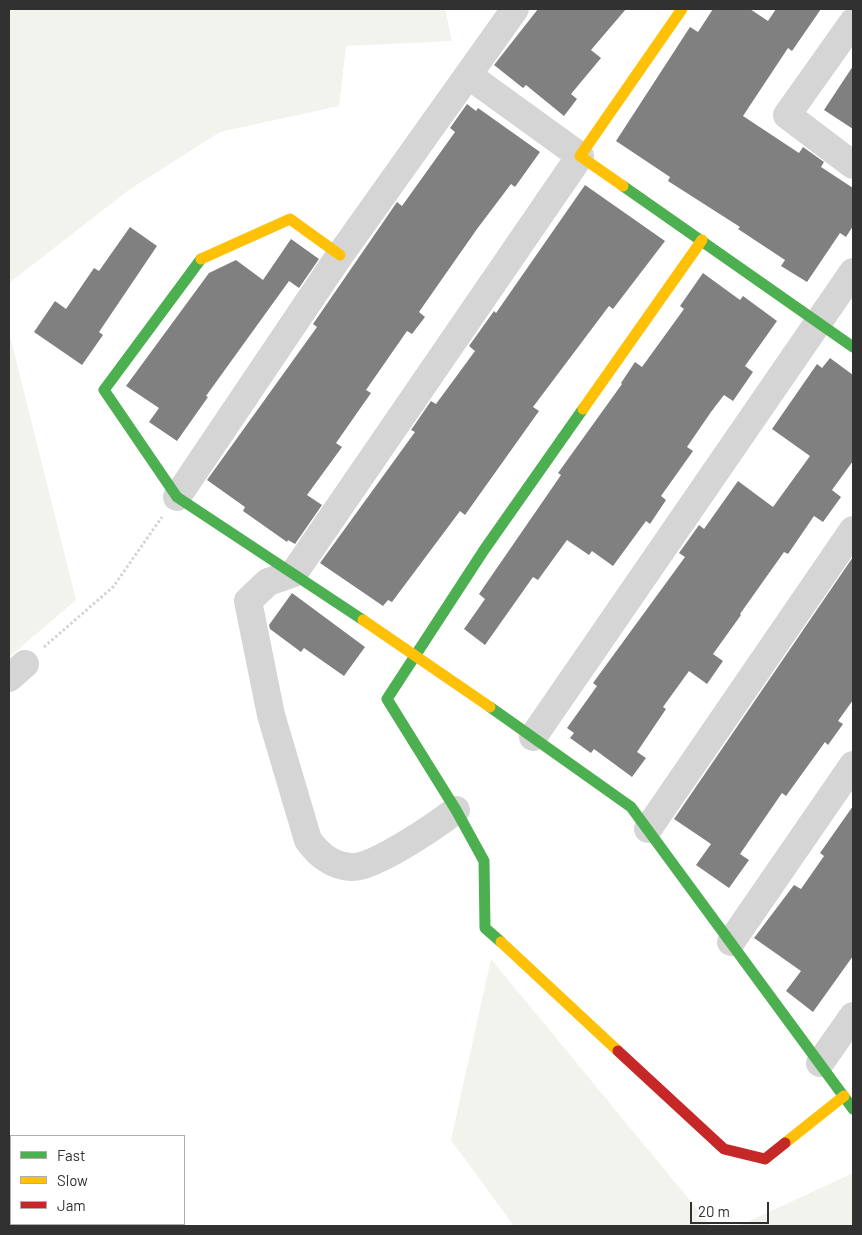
<!DOCTYPE html>
<html>
<head>
<meta charset="utf-8">
<style>
	body { margin:0 }
	#map { position:relative; width:862px; height:1235px; overflow:hidden; background:#fff; font-family:Barlow,sans-serif }
	canvas { display:block }
	.frame { position:absolute; inset:0; border:10px solid #313131; pointer-events:none }
	.legend { position:absolute; left:10px; top:1135px; width:175px; height:90px; box-sizing:border-box; background:#fff; border:1px solid #adadad; margin:0; padding:6px 9px; list-style:none; font-size:15px; color:#313131 }
	.legend li { display:flex; align-items:center; gap:10px; height:25px }
	.legend b { width:25px; border:1px solid #adadad }
	.scale { position:absolute; left:690px; top:1202px; width:79px; height:22px; box-sizing:border-box; border:2px solid #313131; border-top:0; padding-left:6px; font-size:15px; line-height:18px; white-space:nowrap; color:#313131; -webkit-text-stroke:4px #fff; paint-order:stroke }
</style>
</head>
<body>
<div id="map">
<canvas width="862" height="1235"></canvas>
<div class="frame"></div>
<ul class="legend">
<li><b style="height:6px;background:#4caf50"></b>Fast</li>
<li><b style="height:6px;background:#ffc107"></b>Slow</li>
<li><b style="height:6px;background:#c62828"></b>Jam</li>
</ul>
<div class="scale">20 m</div>
</div>
<script>
const context = document.querySelector('canvas').getContext('2d');
context.lineJoin = 'round';
function fill(path, color) { context.fillStyle = color; context.fill(path, 'evenodd'); }
function trace(path, color, width, dash) { context.strokeStyle = color; context.lineWidth = width; context.lineCap = dash ? 'butt' : 'round'; context.setLineDash(dash || []); context.stroke(path); }
fill(new Path2D(`
	M9,9H445L452,41L346,46L339,106L220,132L130,189L9,283Z
	M9,332L76,600L9,657Z
	M491,959L711,1226H514L451,1140Z
	M853,1173V1226H739Z`), '#f1f3ec');
fill(new Path2D(`
	M538,9H626L591,50L601,58L571,94L577,99L564,116L526,85L523,88L494,65Z
	M713,9H750L768,21L776,9H821L792,51L788,48L743,116L799,153L803,147L824,162L821,167L853,188V226L846,237L840,233L807,282L781,266L785,260L738,229L740,227L668,181L670,177L616,141L690,27L698,32Z
	M853,66V129L824,110Z
	M467,104L476,111L478,108L540,152L515,187L511,184L477,229L419,312L425,317L412,334L407,331L366,390L371,393L336,443L342,447L307,495L322,505L295,544L288,540L287,542L243,511L245,507L207,480L317,327L313,324L397,202L402,206L455,132L450,128Z
	M585,185L665,241L613,309L609,306L533,407L539,411L465,515L460,511L392,602L388,600L383,606L320,563L415,432L411,430L431,401L436,404L475,351L469,346L494,311L496,313Z
	M130,227L157,246L99,332L103,335L82,365L34,332L55,301L66,309L94,268L99,271Z
	M291,239L319,259L299,288L289,281L206,396L208,397L177,441L149,422L159,408L126,386L209,273L236,260L263,280Z
	M703,273L740,300L743,296L777,321L745,366L753,372L733,401L724,395L711,412L687,447L693,451L661,496L666,500L650,524L646,521L613,566L592,551L589,555L567,540L538,580L533,577L485,645L464,629L485,599L479,594L561,475L558,473L622,384L621,383L635,362L642,367L684,309L680,306Z
	M830,358L853,375V461L832,490L841,497L823,522L814,516L788,554L784,552L740,614L741,615L713,654L723,661L707,684L689,671L663,707L666,709L637,752L646,758L632,777L594,749L591,753L570,738L574,733L567,728L597,686L593,683L685,557L679,553L699,525L704,529L738,481L773,507L810,456L772,429L817,364L822,368Z
	M853,557V700L838,721L843,724L828,745L825,742L786,796L782,793L740,854L749,860L729,888L696,865L711,844L674,819Z
	M292,593L365,647L344,676L304,648L301,652L270,629L269,625Z
	M853,806V956L813,1012L786,991L801,971L754,938L794,885L801,889L824,856L820,853Z`), '#808080');
trace(new Path2D(`
	M44,647L113,587L162,517`), '#d4d4d4', 3, [2.5, 2.5]);
trace(new Path2D(`
	M853,22L787,115L853,165
	M177,497L340,255L515,9
	M9,678L25,664
	M533,737L853,272
	M456,810C437,825 374,868 352,867C333,867 318,854 308,840L271,715L248,601L268,582L294,573L580,156L468,75
	M648,829L853,530
	M731,942L853,765
	M820,1063L853,1016`), '#d5d5d5', 28);
trace(new Path2D(`
	M623,186L853,347
	M201,259L104,390L177,497L363,620
	M490,707L631,807L853,1109
	M501,942L485,928L484,861L456,810L387,699L484,550L583,409`), '#4caf50', 11);
trace(new Path2D(`
	M623,186L580,156L682,9
	M201,259L290,219L340,255
	M583,409L702,240
	M363,620L490,707
	M501,942L618,1051
	M785,1143L844,1096`), '#ffc107', 11);
trace(new Path2D(`
	M618,1051L724,1149L765,1159L785,1143`), '#c62828', 11);
</script>
</body>
</html>
